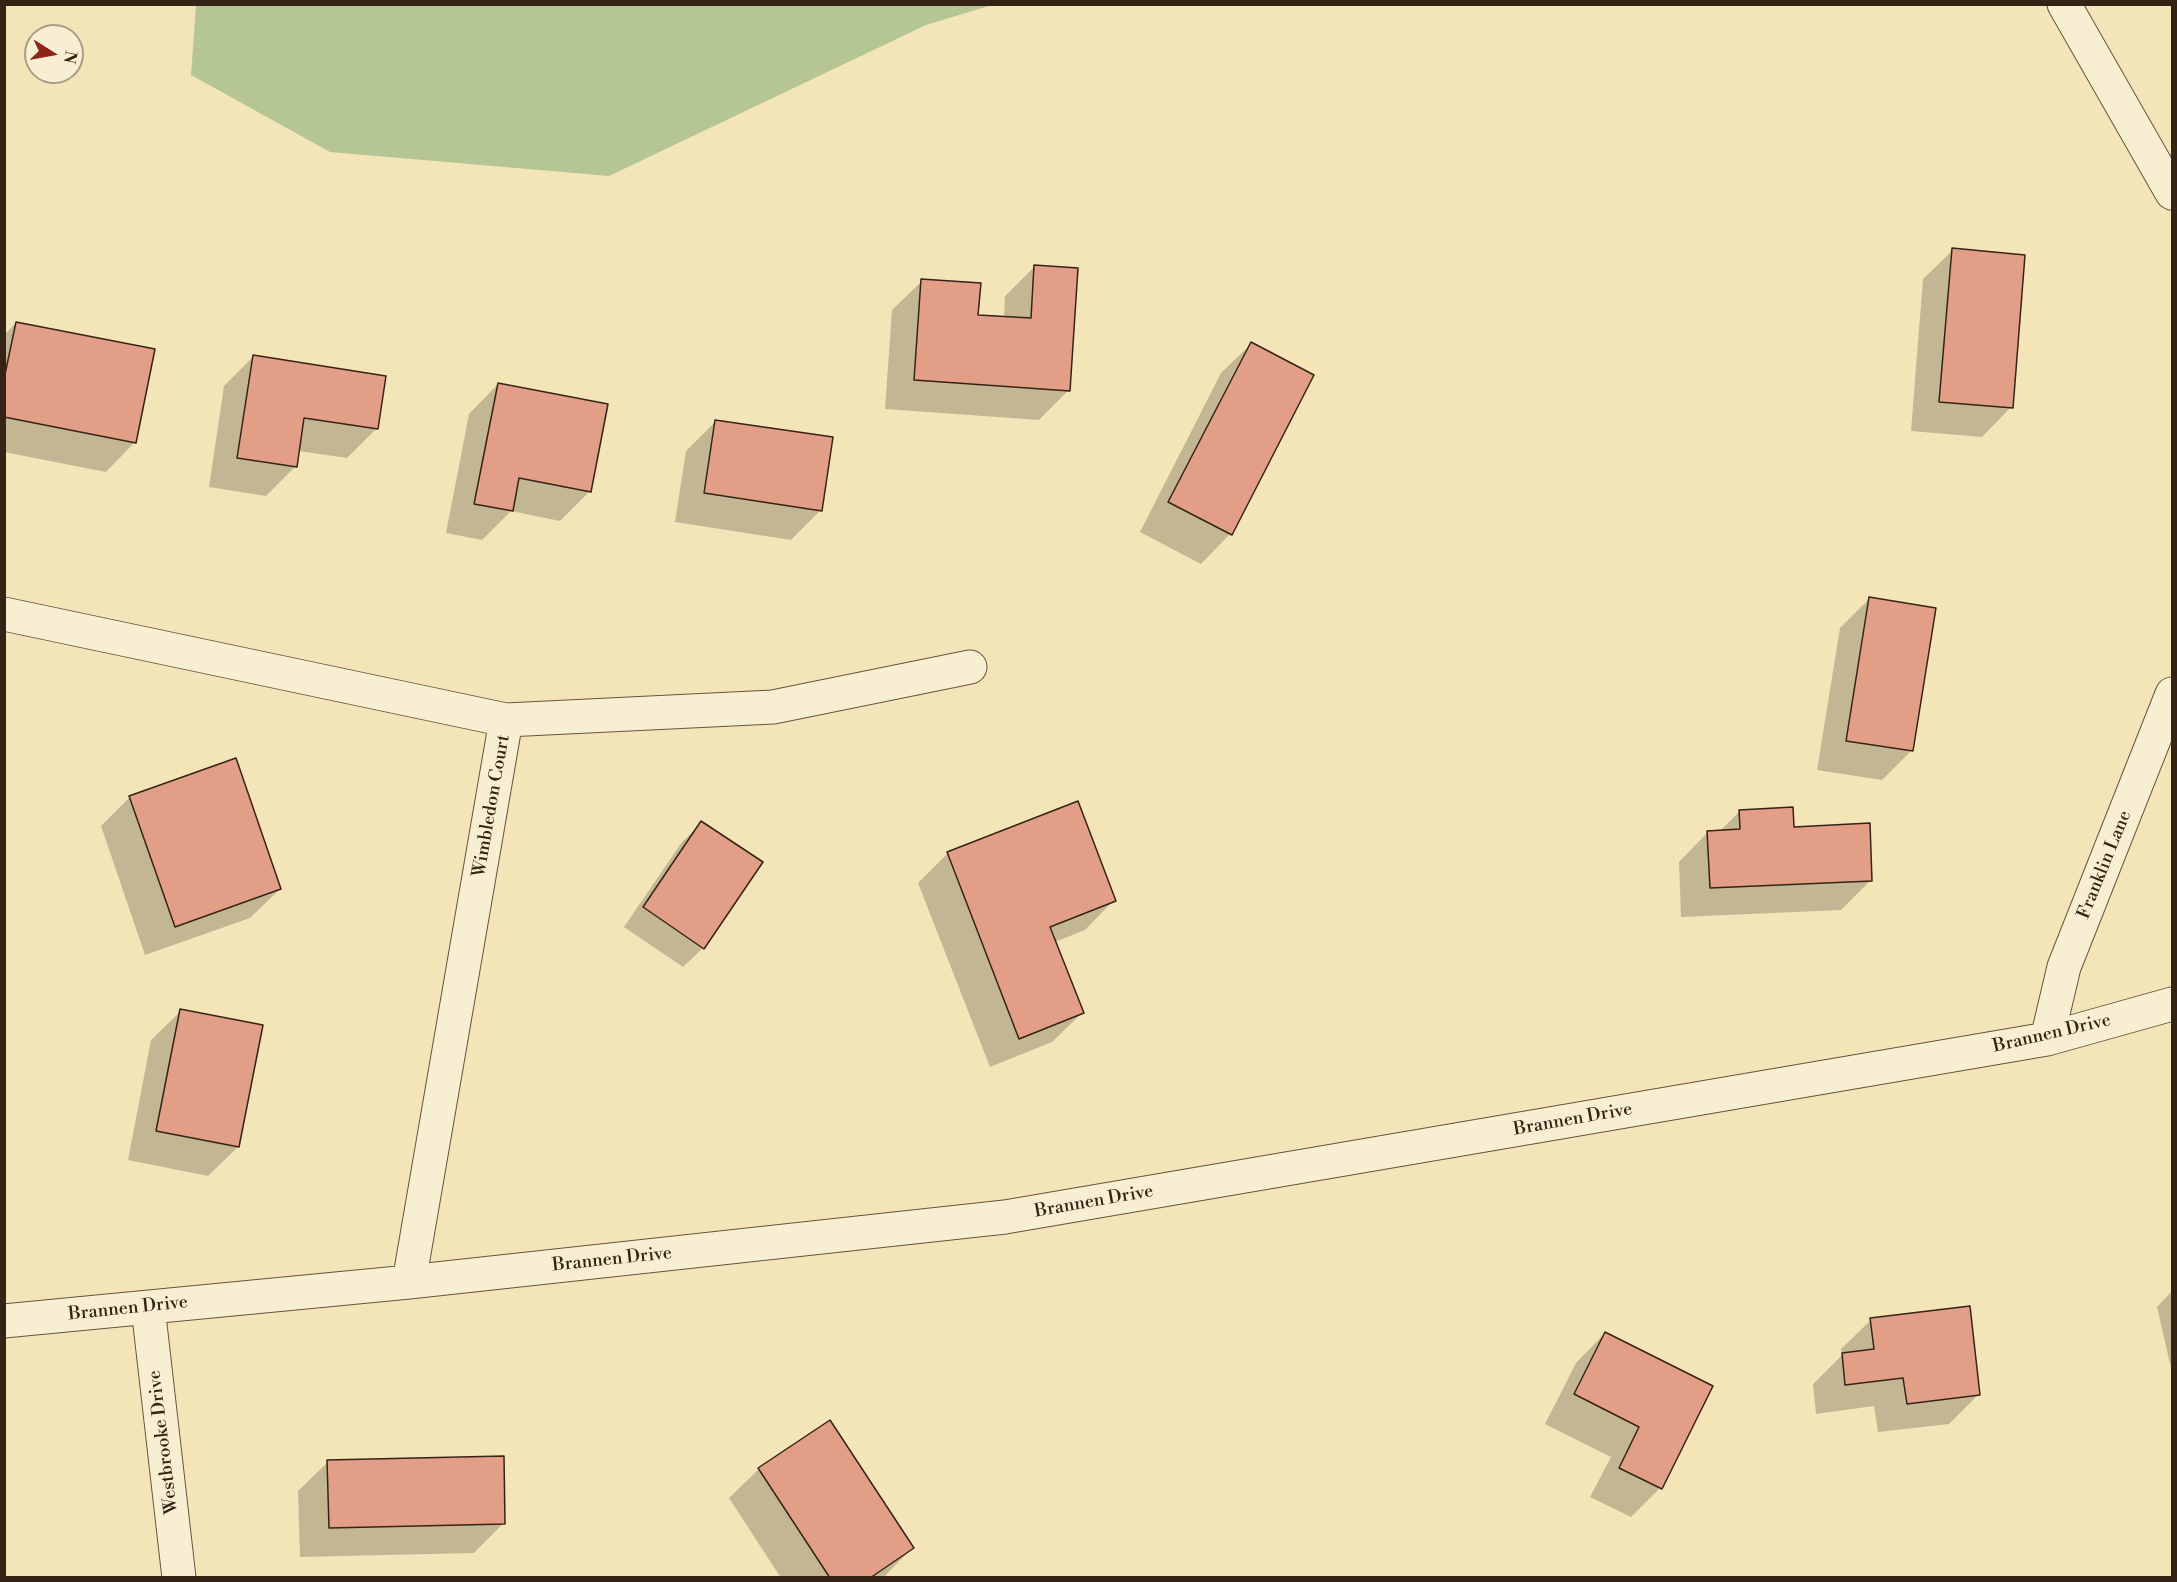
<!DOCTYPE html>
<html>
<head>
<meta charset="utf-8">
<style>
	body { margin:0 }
	#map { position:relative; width:2177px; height:1582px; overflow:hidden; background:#f4e5b8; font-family:"Libre Bodoni",serif }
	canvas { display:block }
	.frame { position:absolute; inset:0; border:6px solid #352316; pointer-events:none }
	.north { position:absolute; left:24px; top:24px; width:60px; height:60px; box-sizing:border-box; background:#f8eed1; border:2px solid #aa9d86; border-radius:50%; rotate:101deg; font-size:16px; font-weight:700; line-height:24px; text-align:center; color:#352316 }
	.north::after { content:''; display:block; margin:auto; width:21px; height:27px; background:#8f2418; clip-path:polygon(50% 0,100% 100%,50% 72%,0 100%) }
</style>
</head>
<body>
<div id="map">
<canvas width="2177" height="1582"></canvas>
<div class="frame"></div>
<div class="north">N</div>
</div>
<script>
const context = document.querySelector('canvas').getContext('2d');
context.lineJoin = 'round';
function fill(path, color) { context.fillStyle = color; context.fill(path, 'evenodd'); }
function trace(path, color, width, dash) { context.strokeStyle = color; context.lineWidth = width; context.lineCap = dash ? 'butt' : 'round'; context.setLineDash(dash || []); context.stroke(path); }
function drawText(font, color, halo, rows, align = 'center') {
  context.font = font + ' "Libre Bodoni",serif'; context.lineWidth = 4.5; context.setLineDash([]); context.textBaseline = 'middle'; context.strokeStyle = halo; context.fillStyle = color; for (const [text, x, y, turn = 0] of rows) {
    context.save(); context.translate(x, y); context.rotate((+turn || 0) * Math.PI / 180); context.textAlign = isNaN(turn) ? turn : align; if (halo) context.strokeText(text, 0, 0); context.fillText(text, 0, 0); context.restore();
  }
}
fill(new Path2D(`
	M196,5V4L992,5L926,25L609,176L330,152L191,75Z`), '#b5c694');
fill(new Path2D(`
	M1953,250L2011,407L1982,437L1911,431L1923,279Z
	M1035,266L1069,390L1039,420L885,409L892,310L922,281L977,316L1004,318L1005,296Z
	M16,323L135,442L106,472L4,452V335Z
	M1251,344L1312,375L1230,534L1201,564L1140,532L1221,373Z
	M253,357L376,429L347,458L298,451L296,466L266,496L209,487L224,386Z
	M498,384L590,491L560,521L511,511L482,540L446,533L469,414Z
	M716,421L821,510L791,540L675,522L686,451Z
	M1869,599L1912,750L1882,780L1817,770L1840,628Z
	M130,797L280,889L250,918L145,955L101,826Z
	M1740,811L1792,829L1871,880L1841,910L1681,917L1679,862L1708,832H1719Z
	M702,823L703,948L683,967L624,927L682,842Z
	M948,853L1114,900L1085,930L1055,942L1082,1013L1052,1042L990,1067L918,883Z
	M181,1011L238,1147L208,1176L128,1160L151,1040Z
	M2172,1291V1363L2170,1364L2157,1307Z
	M1871,1320L1979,1394L1949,1424L1878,1432L1874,1406L1816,1414L1813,1384L1842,1355L1841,1349Z
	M1605,1333L1711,1387L1660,1488L1631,1517L1590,1497L1611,1457L1545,1424L1576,1363Z
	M328,1462L504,1523L474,1553L300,1557L298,1491Z
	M759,1469L912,1548L883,1578H781L729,1498Z`), '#0003');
const building = new Path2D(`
	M1952,248L2025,255L2013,408L1939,402Z
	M1034,265L1078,268L1070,391L914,380L921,279L981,283L978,315L1031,318Z
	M16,322L155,349L136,443L4,417V379Z
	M1251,342L1314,375L1232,535L1168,502Z
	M253,355L386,376L378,429L304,418L297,467L237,458Z
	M498,383L608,404L591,492L519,478L513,511L474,504Z
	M715,420L833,437L822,511L704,493Z
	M1869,597L1936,608L1913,751L1846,741Z
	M236,758L281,889L175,927L129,796Z
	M1078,801L1116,901L1050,927L1084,1013L1019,1039L947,852Z
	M1793,807L1794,827L1870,823L1872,881L1710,888L1707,831L1740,829L1739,810Z
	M701,821L763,862L704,949L643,907Z
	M180,1009L263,1025L239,1147L156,1131Z
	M1970,1306L1980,1395L1907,1404L1903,1378L1845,1385L1842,1353L1874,1349L1870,1318Z
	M1605,1332L1713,1386L1662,1489L1619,1468L1639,1427L1574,1394Z
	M830,1420L914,1548L870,1578H830L758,1468Z
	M504,1456L505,1524L329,1528L327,1460Z`);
fill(building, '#e39e87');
trace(building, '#352316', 1.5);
const minor = new Path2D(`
	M2064,4L2172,193
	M4,614L506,720L773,707L970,667
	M2047,1039L2064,967L2172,694
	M409,1282L506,720
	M148,1307L179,1578
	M4,1321L409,1282L1005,1217L2047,1039L2172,1004`);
trace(minor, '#65543e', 35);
trace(minor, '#f8eed1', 33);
drawText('18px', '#352316', '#f8eed1', [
	["Wimbledon Court",492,806,-80],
	["Franklin Lane",2105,865,-68],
	["Brannen Drive",2052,1034,-13],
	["Brannen Drive",1573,1120,-10],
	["Brannen Drive",1094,1202,-10],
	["Brannen Drive",612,1260,-6],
	["Brannen Drive",128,1309,-6],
	["Westbrooke Drive",164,1442,-97]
]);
</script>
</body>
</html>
